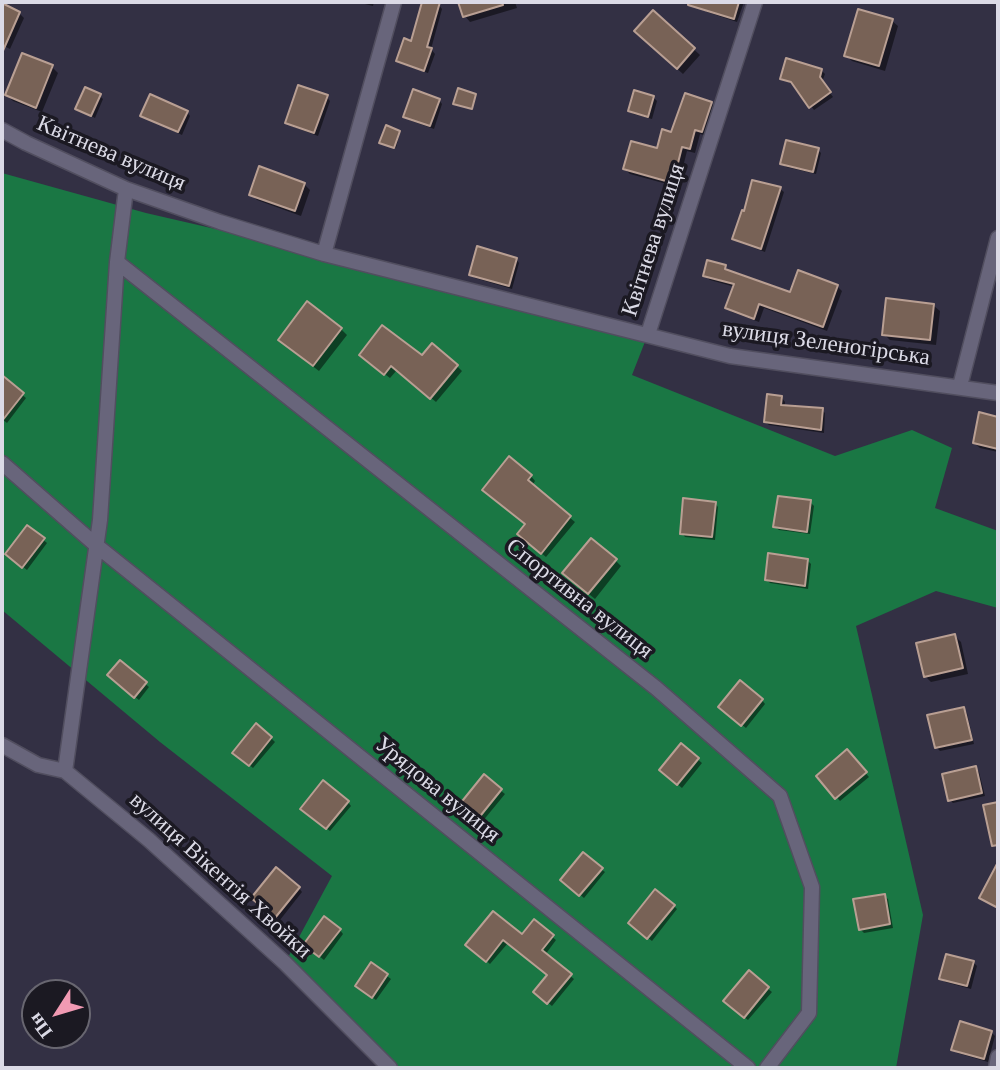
<!DOCTYPE html>
<html>
<head>
<meta charset="utf-8">
<style>
	body { margin:0 }
	#map { position:relative; width:1000px; height:1070px; overflow:hidden; background:#333044; font-family:Georgia,serif }
	canvas { display:block }
	.frame { position:absolute; inset:0; border:4px solid #dbdae6; pointer-events:none }
	.north { position:absolute; left:21px; top:979px; width:70px; height:70px; box-sizing:border-box; background:#1b1922; border:2px solid #686670; border-radius:50%; rotate:233deg; font-size:19px; font-weight:700; line-height:28px; text-align:center; color:#dbdae6 }
	.north::after { content:''; display:block; margin:auto; width:24px; height:32px; background:#f19ab3; clip-path:polygon(50% 0,100% 100%,50% 72%,0 100%) }
</style>
</head>
<body>
<div id="map">
<canvas width="1000" height="1070"></canvas>
<div class="frame"></div>
<div class="north">Пн</div>
</div>
<script>
const context = document.querySelector('canvas').getContext('2d');
context.lineJoin = 'round';
function fill(path, color) { context.fillStyle = color; context.fill(path, 'evenodd'); }
function trace(path, color, width, dash) { context.strokeStyle = color; context.lineWidth = width; context.lineCap = dash ? 'butt' : 'round'; context.setLineDash(dash || []); context.stroke(path); }
function drawText(font, color, halo, rows, align = 'center') {
  context.font = font + ' Georgia,serif'; context.lineWidth = 7; context.setLineDash([]); context.textBaseline = 'middle'; context.strokeStyle = halo; context.fillStyle = color; for (const [text, x, y, turn = 0] of rows) {
    context.save(); context.translate(x, y); context.rotate((+turn || 0) * Math.PI / 180); context.textAlign = isNaN(turn) ? turn : align; if (halo) context.strokeText(text, 0, 0); context.fillText(text, 0, 0); context.restore();
  }
}
fill(new Path2D(`
	M2,173L146,213L324,254L648,334L632,375L835,456L912,430L952,448L935,508L998,531V608L936,591L856,626L923,915L896,1068H395L285,963L332,876L160,742L2,610Z`), '#1a7744');
fill(new Path2D(`
	M357,2H374L373,6Z
	M424,2L439,5L442,9L431,49L435,54L428,73L402,64L398,60L412,43Z
	M460,2H515L517,8L470,22L465,16Z
	M706,2H744L737,22L707,12L704,9Z
	M2,5L19,13L24,18L10,49L2,45Z
	M653,12L700,55L683,74L642,37Z
	M892,21L898,26L885,71L852,61L846,55Z
	M52,67L58,73L42,112L13,101L7,95Z
	M821,70L825,74L822,82L833,97L814,110L795,85L782,79Z
	M686,95L712,104L717,109L708,136L700,134L695,153L687,151L678,187L630,174L625,169L658,151L672,134Z
	M100,96L103,99L95,118L77,108Z
	M327,97L330,101L318,136L291,126L287,122Z
	M653,97L657,101L652,119L633,114L630,110Z
	M439,100L442,104L434,129L409,120L405,116Z
	M187,112L190,116L182,135L142,116Z
	M400,132L396,148L383,143Z
	M818,150L821,153L816,174L786,167L782,163Z
	M304,184L310,190L301,216L257,200L251,194Z
	M780,189L784,192L765,252L738,242L734,238Z
	M516,259L519,263L512,289L475,278L471,274Z
	M725,267L730,272L791,294L837,286L842,291L827,331L764,308L759,322L732,312L727,308L735,287L710,280L705,276Z
	M934,306L940,311L936,345L890,340L884,334Z
	M341,329L347,335L319,371L286,346Z
	M422,358L457,366L462,371L436,402L397,370L390,378L366,360Z
	M2,378L26,398L7,423L2,419Z
	M782,398L785,402V407L822,410L825,413L824,433L769,425L765,422Z
	M980,415L998,418V452L980,448L974,443Z
	M531,476L535,481L532,486L575,522L546,557L524,539L527,524L489,495Z
	M810,502L814,506L810,534L779,530L775,527Z
	M715,503L718,507L715,540L685,537L682,533Z
	M28,527L47,543L27,570L10,557Z
	M807,560L811,564L808,589L770,583L767,580Z
	M616,561L621,566L595,599L570,579Z
	M955,636L961,642L968,674L931,682L925,676Z
	M120,662L149,687L139,700L113,679Z
	M762,700L765,704L746,728L724,711Z
	M964,709L967,713L974,744L940,751L936,747Z
	M271,738L275,742L253,768L238,756Z
	M681,745L702,763L682,788L665,774Z
	M847,752L869,777L840,801L818,776Z
	M976,768L979,772L985,796L953,803L950,800Z
	M484,777L505,794L482,822L465,808Z
	M348,802L351,806L330,831L306,812Z
	M601,869L605,872L584,898L566,883Z
	M299,888L302,892L280,920L257,902Z
	M884,896L888,899L893,928L864,933L860,929Z
	M674,906L677,909L652,941L633,926Z
	M534,922L556,940L545,955L574,979L552,1006L535,992L549,976L508,943L490,964L468,945L522,936Z
	M340,930L343,934L324,960L309,948Z
	M973,962L977,966L971,989L945,982L941,978Z
	M371,964L391,979L376,1000L361,989Z
	M749,973L772,992L748,1020L729,1005Z
	M961,1023L992,1033L995,1036L988,1062L957,1053L953,1049Z`), '#0007');
const building = new Path2D(`
	M422,2H440L427,47L432,48L424,71L396,61L404,38L411,41Z
	M458,2H502L503,5L463,17Z
	M688,2H739L734,19L688,5Z
	M2,3L20,12L2,53Z
	M858,9L893,19L879,66L844,56Z
	M653,10L695,48L677,69L634,31Z
	M22,53L53,65L36,108L5,95Z
	M786,58L822,69L820,77L831,92L809,108L791,82L780,79Z
	M298,85L328,95L314,133L285,123Z
	M85,87L101,94L91,116L75,109Z
	M458,88L476,94L472,109L453,104Z
	M413,89L440,99L430,126L403,117Z
	M634,90L654,96L648,117L628,111Z
	M685,93L712,102L702,132L695,130L690,149L682,147L673,183L623,169L631,141L657,148L662,129L671,132Z
	M150,94L188,111L178,132L140,116Z
	M386,125L400,131L394,148L379,143Z
	M786,140L819,148L813,172L780,164Z
	M259,166L305,183L295,211L249,195Z
	M752,180L781,187L761,249L732,239L742,210L744,211Z
	M477,246L517,258L509,286L469,275Z
	M707,260L726,265L725,269L790,292L798,270L838,285L823,327L759,304L754,319L725,308L734,284L703,276Z
	M886,298L934,304L930,340L882,335Z
	M307,301L342,328L313,366L278,340Z
	M382,325L422,355L432,343L458,365L430,399L391,366L384,375L359,355Z
	M2,375L24,393L2,421Z
	M767,394L782,396L781,405L823,408L821,430L764,422Z
	M979,412L998,417V449L973,443Z
	M509,456L532,475L528,480L571,516L541,554L517,534L525,524L482,490Z
	M778,496L811,500L807,532L773,527Z
	M683,498L716,502L712,537L680,534Z
	M27,525L45,538L22,568L5,554Z
	M591,538L617,559L588,594L562,573Z
	M768,553L808,559L805,586L765,580Z
	M955,634L963,668L924,677L916,643Z
	M120,660L147,682L134,698L107,675Z
	M740,680L763,699L741,726L718,707Z
	M964,707L972,740L935,748L927,715Z
	M256,723L272,737L249,766L232,753Z
	M681,743L699,758L677,785L659,770Z
	M847,749L867,772L835,799L816,776Z
	M976,766L982,793L948,801L942,774Z
	M484,774L502,789L477,820L459,805Z
	M323,780L349,801L326,829L300,809Z
	M998,802V845L992,846L983,805Z
	M583,852L603,868L579,896L560,880Z
	M998,862V908L979,898Z
	M276,867L300,887L275,918L251,898Z
	M655,889L675,905L647,939L628,923Z
	M885,894L890,924L859,930L853,899Z
	M493,911L522,934L534,919L554,935L542,950L572,974L547,1004L533,992L547,975L503,940L486,962L465,945Z
	M324,916L341,929L319,957L303,945Z
	M946,954L974,961L967,986L939,979Z
	M371,962L388,974L372,998L355,986Z
	M749,970L769,987L744,1018L723,1001Z
	M960,1021L992,1031L984,1059L951,1050Z`);
fill(building, '#786256');
trace(building, '#b99f93', 2);
const minor = new Path2D(`
	M2,130L26,143L126,189L220,222L324,254L730,356L998,393
	M324,254L394,2
	M117,262L656,688L780,796L812,887L809,1013L767,1068
	M648,334L755,2
	M960,386L998,238
	M2,463L97,546L748,1068
	M2,745L38,765L65,771L149,840L285,963L390,1068
	M65,771L100,520L117,262L126,189
	M996,1068L998,1057`);
trace(minor, '#514e5f', 17);
trace(minor, '#68657b', 14);
drawText('23px', '#dbdae6', '#1b1922', [
	["Квітнева вулиця",111,154,23],
	["Квітнева вулиця",654,240,-72],
	["вулиця Зеленогірська",826,344,8],
	["Спортивна вулиця",579,599,38],
	["Урядова вулиця",437,790,39],
	["вулиця Вікентія Хвойки",220,876,42]
]);
</script>
</body>
</html>
